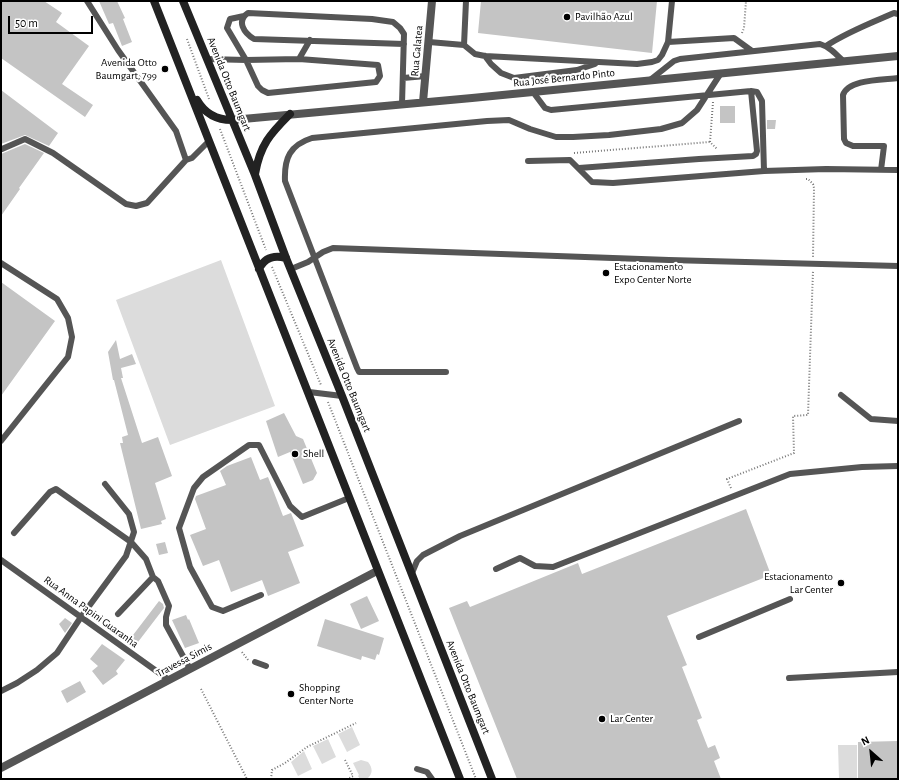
<!DOCTYPE html>
<html>
<head>
<meta charset="utf-8">
<style>
	body { margin:0 }
	#map { position:relative; width:899px; height:780px; overflow:hidden; background:#fff; font-family:"Alegreya Sans",sans-serif }
	canvas { display:block }
	.frame { position:absolute; inset:0; border:2px solid #000; pointer-events:none }
	.north { position:absolute; left:851px; top:732px; width:40px; height:40px; -webkit-text-stroke:3px #fff; paint-order:stroke; rotate:333deg; font-size:11px; font-weight:700; line-height:16px; text-align:center; color:#000 }
	.north::after { content:''; display:block; margin:auto; width:14px; height:18px; background:#000; clip-path:polygon(50% 0,100% 100%,50% 72%,0 100%) }
	.scale { position:absolute; left:8px; top:16px; width:85px; height:18px; box-sizing:border-box; border:2px solid #000; border-top:0; padding-left:5px; font-size:12px; line-height:14px; white-space:nowrap; color:#000; -webkit-text-stroke:3px #fff; paint-order:stroke }
</style>
</head>
<body>
<div id="map">
<canvas width="899" height="780"></canvas>
<div class="frame"></div>
<div class="north">N</div>
<div class="scale">50 m</div>
</div>
<script>
const context = document.querySelector('canvas').getContext('2d');
context.lineJoin = 'round';
function fill(path, color) { context.fillStyle = color; context.fill(path, 'evenodd'); }
function trace(path, color, width, dash) { context.strokeStyle = color; context.lineWidth = width; context.lineCap = dash ? 'butt' : 'round'; context.setLineDash(dash || []); context.stroke(path); }
function drawText(font, color, halo, rows, align = 'center') {
  context.font = font + ' "Alegreya Sans",sans-serif'; context.lineWidth = 4; context.setLineDash([]); context.textBaseline = 'middle'; context.strokeStyle = halo; context.fillStyle = color; for (const [text, x, y, turn = 0] of rows) {
    context.save(); context.translate(x, y); context.rotate((+turn || 0) * Math.PI / 180); context.textAlign = isNaN(turn) ? turn : align; if (halo) context.strokeText(text, 0, 0); context.fillText(text, 0, 0); context.restore();
  }
}
fill(new Path2D(`
	M221,260L275,406L170,445L116,300Z
	M352,727L360,745L347,752L338,734Z
	M328,739L336,757L322,764L313,746Z
	M838,745H857V779H839Z
	M304,751L312,769L298,776L291,762Z
	M361,760L368,762C373,768 373,774 367,779H360L358,776L359,775L353,763Z`), '#dcdcdc');
fill(new Path2D(`
	M1,1H44L62,13L56,22L89,46L62,84L93,105L85,117L1,58Z
	M99,1H117L125,18L123,19L132,42L122,46L113,23L109,24Z
	M481,1H657L652,53L478,33Z
	M1,90L58,133L49,146L25,135L1,144Z
	M720,106H735V123H720Z
	M767,120H776L775,129H767Z
	M25,144L44,153L19,188L20,189L1,216V154Z
	M1,282L55,321L1,396Z
	M116,340L120,359L132,354L136,364L121,368L123,378H121L142,443L158,437L172,476L155,483L166,519L161,521L162,524L141,529L120,443H123L122,437L128,435L114,380H113L108,352Z
	M284,413L296,436L303,439L317,473L313,480L303,484L290,452L278,457L266,421Z
	M251,457L260,480L268,477L283,516L291,513L304,546L288,552L300,583L268,596L262,580L231,592L219,560L203,566L190,535L206,529L195,499L196,496L226,485L220,471L227,466Z
	M746,509L771,575L667,616L687,665L682,667L702,718L697,720L708,748L715,745L720,758L714,761L721,779H517L449,608L467,601L470,607L578,563L582,574Z
	M165,542L168,553L159,555L156,544Z
	M367,596L379,621L361,629L350,604Z
	M159,601L163,604L164,608L138,642H135L130,639Z
	M186,615L188,620L189,619L199,643L185,648L172,620Z
	M65,618L72,623L65,633L59,624Z
	M325,619L384,638L379,655L377,654L375,660L362,656L361,660L317,646Z
	M102,644L125,660L116,671L118,674L103,685L92,671L98,666L90,659Z
	M80,681L86,692L67,703L61,691Z
	M898,741V779H858V742Z`), '#c4c4c4');
trace(new Path2D(`
	M742,33L744,28L746,1
	M187,39L209,99
	M713,102L710,142L717,149
	M220,129L266,250
	M574,153L710,142
	M806,179H808L813,184L814,188L813,257
	M272,267L321,385
	M328,402L476,779
	M731,488L727,479L794,453L793,416L808,415L813,271
	M242,652L248,660
	M201,689L247,779
	M345,760L353,776L348,779
	M271,779L272,770L285,763L307,747L356,723`), '#777', 2, [1, 2]);
trace(new Path2D(`
	M87,1L118,50L176,131L186,160
	M466,1L464,45L475,54L485,56L637,64L652,62L658,60L662,55L668,42L672,1
	M429,42L464,45
	M668,42L734,38L752,51
	M826,46C847,32 871,23 894,13L898,14
	M485,56L491,64L501,73L514,78L577,70L595,64
	M207,59L246,60L299,59L378,65L380,76L376,82L268,93L262,90L258,86L246,60L227,28L230,19L244,16
	M299,59L310,40
	M403,78L426,76
	M650,80L674,61L680,59L820,44C830,47 836,54 843,61
	M533,92L545,108L551,110L751,91L757,92L762,101L764,171
	M402,104L404,34L400,28L393,22L372,19L248,13C236,21 244,33 254,39L404,44
	M1,149H2L25,139L53,153L126,204L136,206L147,203L186,160L192,158L209,141
	M528,161L570,160L592,182L613,183L764,171L826,169L898,170
	M579,168L699,159L753,156L756,154L757,151L751,91
	M881,170L884,146H853L846,143L844,139L843,95C848,79 883,80 898,78
	M1,263L57,299L68,318L72,337L68,357L1,441
	M291,269L308,262L323,252L333,248L669,260L898,266
	M446,372H359L357,368L285,181C284,158 290,145 312,138L487,121L509,120L530,129L556,137H573L609,135L661,129L682,123L697,110L721,73
	M309,392L342,396
	M841,395L871,419L898,421
	M14,533L50,492L56,489L131,542L146,559L153,577
	M1,560L169,680
	M496,569L520,558L535,566L553,567L790,474L862,467L898,466
	M412,573L417,561L423,555L460,536L739,421
	M261,595L223,611L212,607L190,567L179,528L194,488L203,477L249,445H259L290,506L302,517L349,498
	M118,614L153,577L158,581L169,606L166,617V625L190,669
	M699,637L790,599
	M255,662L266,666
	M789,678L898,672
	M1,691L17,683L37,670L57,653L81,617L126,556L134,532L129,514L105,484
	M417,769L427,772L432,779`), '#555', 6);
trace(new Path2D(`
	M1,768L377,571`), '#555', 8);
trace(new Path2D(`
	M423,102L432,1
	M232,120L472,98L898,56`), '#555', 8);
trace(new Path2D(`
	M154,1L460,779
	M183,1L255,175L286,258L342,396L492,779
	M197,100C205,114 216,120 232,120
	M255,174C260,145 270,134 290,114
	M259,269C265,257 274,255 286,258`), '#222', 8);
for (const [x, y, r, color] of [
	[567,17,4,"#000"],
	[165,69,4,"#000"],
	[606,273,4,"#000"],
	[295,454,4,"#000"],
	[841,583,4,"#000"],
	[291,694,4,"#000"],
	[602,719,4,"#000"]
]) { const dot = new Path2D(); dot.arc(x, y, r, 0, 2 * Math.PI); context.fillStyle = color; context.fill(dot); trace(dot, '#fff', 1.5); }
drawText('11px', '#000', '#fff', [
	["Pavilhão Azul",575,17],
	["Avenida Otto",157,63,"right"],
	["Baumgart, 799",157,76,"right"],
	["Estacionamento",614,267],
	["Expo Center Norte",614,280],
	["Shell",303,454],
	["Estacionamento",833,577,"right"],
	["Lar Center",833,590,"right"],
	["Shopping",299,688],
	["Center Norte",299,701],
	["Lar Center",610,719]
], 'left');
drawText('11px', '#000', '#fff', [
	["Rua Galatea",417,51,-85],
	["Rua José Bernardo Pinto",564,78,-6],
	["Avenida Otto Baumgart",229,84,68],
	["Avenida Otto Baumgart",349,385,68],
	["Rua Anna Papini Guaranha",91,612,36],
	["Travessa Simis",184,660,-28],
	["Avenida Otto Baumgart",468,687,68]
]);
</script>
</body>
</html>
